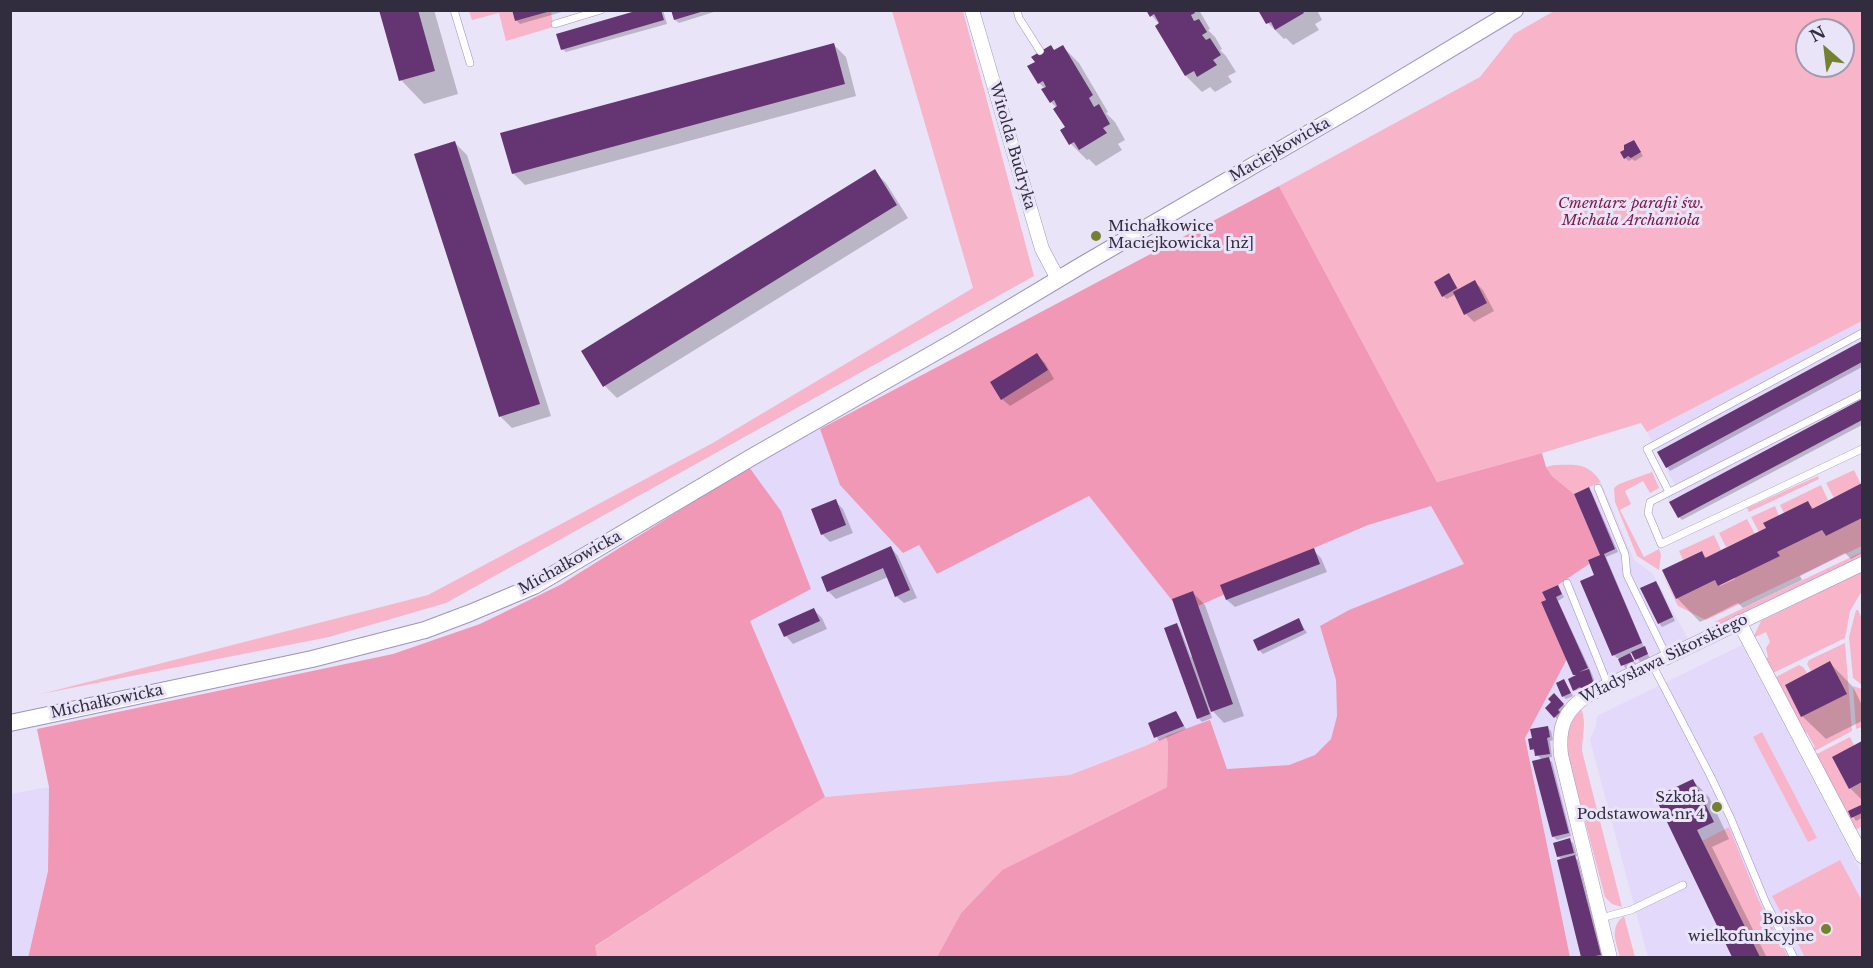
<!DOCTYPE html>
<html>
<head>
<meta charset="utf-8">
<style>
	body { margin:0 }
	#map { position:relative; width:1873px; height:968px; overflow:hidden; background:#e9e4f8; font-family:"Libre Baskerville",serif }
	canvas { display:block }
	.frame { position:absolute; inset:0; border:12px solid #322c3f; pointer-events:none }
	.north { position:absolute; left:1795px; top:18px; width:60px; height:60px; box-sizing:border-box; background:#e9e4f8; border:2px solid #a09aae; border-radius:50%; rotate:332deg; font-size:16px; font-weight:700; line-height:24px; text-align:center; color:#322c3f }
	.north::after { content:''; display:block; margin:auto; width:21px; height:27px; background:#74822f; clip-path:polygon(50% 0,100% 100%,50% 72%,0 100%) }
</style>
</head>
<body>
<div id="map">
<canvas width="1873" height="968"></canvas>
<div class="frame"></div>
<div class="north">N</div>
</div>
<script>
const context = document.querySelector('canvas').getContext('2d');
context.lineJoin = 'round';
function fill(path, color) { context.fillStyle = color; context.fill(path, 'evenodd'); }
function trace(path, color, width, dash) { context.strokeStyle = color; context.lineWidth = width; context.lineCap = dash ? 'butt' : 'round'; context.setLineDash(dash || []); context.stroke(path); }
function drawText(font, color, halo, rows, align = 'center') {
  context.font = font + ' "Libre Baskerville",serif'; context.lineWidth = 6; context.setLineDash([]); context.textBaseline = 'middle'; context.strokeStyle = halo; context.fillStyle = color; for (const [text, x, y, turn = 0] of rows) {
    context.save(); context.translate(x, y); context.rotate((+turn || 0) * Math.PI / 180); context.textAlign = isNaN(turn) ? turn : align; if (halo) context.strokeText(text, 0, 0); context.fillText(text, 0, 0); context.restore();
  }
}
fill(new Path2D(`
	M1862,321V421L1678,518L1663,491L1675,485L1647,432Z
	M820,429L840,485L918,544L937,574L1089,496L1182,613L1262,578L1314,548L1368,525L1432,505L1465,564L1349,610L1320,626L1336,680L1337,716L1331,739L1315,755L1289,765L1226,769L1210,720L1070,775L825,797L750,621L749,467Z
	M1601,482L1634,560L1653,574L1688,639L1567,702L1556,738L1603,957H1570L1525,738L1566,659L1541,602L1542,592L1588,560L1600,555L1574,494Z
	M1742,645L1862,874V957H1648L1590,740L1596,726L1597,716Z
	M49,787L48,871L28,957L11,958V794Z`), '#e3d9fb');
fill(new Path2D(`
	M469,11H512L515,21L551,11L553,27L506,41L499,13L472,20Z
	M892,11H963L1034,276L446,603L329,637L41,694L428,595L711,444L973,288Z
	M1554,11H1862V321L1647,432L1641,423L1542,453L1437,482L1279,186L1480,77L1514,34ZM1807,30H1843V66H1807Z
	M1554,465C1576,465 1587,462 1601,482L1574,494L1552,476L1546,467Z
	M1854,470L1861,484L1834,498L1826,483Z
	M1652,472L1659,488L1650,493L1643,481L1625,491L1631,504L1620,510L1644,557L1659,549L1661,555L1659,570L1637,556L1615,502L1614,488L1619,484Z
	M1818,476L1819,479L1749,512L1747,508Z
	M1821,485L1828,500L1812,509L1784,513L1780,505Z
	M1775,506L1779,516L1764,524L1766,528L1759,532L1751,517Z
	M1862,518V546L1706,620L1678,606L1662,573L1676,599L1715,580L1779,556L1777,552L1822,530L1826,536Z
	M1747,519L1755,534L1726,547L1719,533Z
	M1714,535L1721,550L1705,558L1701,551L1683,560L1679,551Z
	M1862,552V557L1721,624L1714,622Z
	M1862,571V591L1850,611L1845,638L1771,674L1765,660L1768,657L1766,648L1770,642L1766,632L1753,638L1761,621Z
	M1856,610H1858L1862,619V685L1853,678L1849,637Z
	M1845,643L1852,731L1811,753L1810,751L1815,747L1807,733L1798,729L1772,679L1799,665L1803,667L1807,673L1785,685L1801,716L1830,662L1811,671L1807,664L1809,660Z
	M1853,686L1862,689V727L1856,729Z
	M1581,708C1587,722 1582,736 1582,751L1622,907L1612,904L1605,897L1566,749C1568,733 1570,720 1581,708Z
	M1762,732L1817,838L1808,842L1753,737Z
	M1166,736L1168,744L1167,787L1002,870L961,913L937,957L597,958L594,947L825,797L1070,775L1145,746Z
	M1850,737L1854,745L1849,789L1862,782V826L1852,832L1813,756Z
	M1729,827L1758,899L1788,957H1760L1702,841Z
	M1840,860L1862,901V957H1805L1772,896Z
	M1624,916L1635,957H1620C1616,942 1609,927 1624,916Z`), '#f8b5ca');
fill(new Path2D(`
	M1279,186L1437,482L1542,453L1546,467L1552,476L1574,494L1600,555L1588,560L1589,564L1558,585L1542,592L1546,600L1541,602L1567,659L1525,738L1570,957H937L961,913L1002,870L1167,787L1168,744L1166,736L1210,720L1227,769L1289,765L1315,755L1331,739L1337,716L1336,680L1320,626L1349,610L1464,564L1431,506L1368,525L1314,548L1262,578L1182,613L1089,496L937,574L919,545L903,553L840,485L820,429Z
	M749,467L781,511L811,589L750,621L825,797L595,946L597,957L28,958L48,871L49,787L37,729L393,654L480,624L560,585Z`), '#f198b6');
fill(new Path2D(`
	M381,10H434L458,94L424,104L401,80Z
	M514,10H569L520,24L516,20Z
	M644,10H663L667,24L566,52L562,49Z
	M672,10H720L679,23L675,20Z
	M1147,10H1199L1210,29L1208,30L1215,37L1222,49L1220,50L1226,56L1236,72L1228,76L1232,82L1215,92L1210,87L1202,92L1186,76L1157,26L1160,25Z
	M1260,10H1317L1322,20L1315,24L1319,30L1293,45L1286,38L1284,39L1268,23Z
	M834,45L846,57L856,96L525,185L513,173Z
	M1063,47L1079,63L1108,112L1106,113L1115,122L1125,140L1118,144L1122,150L1096,166L1089,159L1087,160L1071,144L1067,128L1057,108L1051,102L1045,89L1039,83L1055,51Z
	M1634,142L1643,156L1635,161L1632,159L1629,161L1625,158Z
	M455,143L467,155L551,416L512,428L500,416Z
	M874,171L886,183L908,218L617,398L605,386L583,351Z
	M1449,275L1459,290L1475,282L1483,290L1494,311L1474,322L1466,314L1456,294L1447,299L1443,296Z
	M1862,342V367L1670,471L1667,467L1659,452Z
	M1037,355L1045,363L1054,379L1010,406L1002,399Z
	M1862,401V425L1682,520L1679,517L1671,503Z
	M1862,485V553L1851,559L1845,553L1800,576L1802,580L1743,608L1738,603L1700,622L1677,598L1701,553L1707,558L1768,529L1808,503L1814,509ZM1734,576L1735,579L1720,586L1718,584Z
	M1589,489L1592,493L1618,552L1606,557L1644,647L1650,658L1640,662L1633,652L1628,654L1636,664L1626,669L1619,658H1617L1614,655L1596,576L1602,556Z
	M835,501L843,509L853,533L830,542L822,534Z
	M891,548L898,556L917,598L904,603L896,596L888,577L836,599L828,591L823,578Z
	M1313,550L1321,558L1327,572L1235,607L1227,600L1222,585Z
	M1655,583L1659,586L1675,621L1662,627L1659,623Z
	M1558,587L1564,597L1558,601L1592,674L1597,688L1578,693L1574,690L1577,676L1575,674L1548,601Z
	M1193,593L1205,605L1244,716L1224,723L1209,707L1212,718L1202,722L1198,718L1177,625L1180,628L1191,657L1193,656Z
	M814,610L822,618L827,629L793,644L786,636Z
	M1299,620L1307,633L1263,654L1259,650Z
	M1830,663L1853,687L1862,705V721L1826,739L1802,716Z
	M1564,681L1573,696L1566,699L1563,696Z
	M1554,695L1567,708L1560,714L1562,717L1558,720L1547,708L1553,703Z
	M1176,712L1186,729L1159,741L1150,724Z
	M1548,728L1551,731L1553,740L1550,741L1552,757L1547,758L1552,762L1571,836L1557,840L1553,836L1542,760L1532,749Z
	M1862,743V800L1850,788L1834,758Z
	M1693,781L1709,797L1729,839L1712,847L1767,958H1734L1657,797Z
	M1861,806L1862,808V818L1856,821L1850,812Z
	M1569,840L1573,843L1577,856L1574,857L1578,860L1603,958H1583L1559,861L1562,860L1558,856Z`), '#0003');
fill(new Path2D(`
	M379,10H418L435,71L399,81Z
	M512,10H551V11L515,21Z
	M639,10H661L664,20L561,50L556,34Z
	M671,10H704V11L674,20Z
	M1146,10H1193L1195,13L1191,15L1194,21L1199,19L1207,32L1202,35L1206,40L1210,38L1221,55L1213,60L1217,65L1197,77L1194,71L1185,76L1155,26L1159,23L1154,14L1150,17Z
	M1258,10H1302L1304,13L1275,30L1271,22L1266,24Z
	M834,43L845,84L512,174L500,133Z
	M1051,45L1054,50L1063,45L1093,95L1089,98L1094,107L1099,104L1110,124L1103,128L1107,133L1079,150L1074,142L1069,145L1060,130L1065,127L1053,109L1057,106L1054,100L1050,103L1041,89L1046,87L1043,81L1038,84L1027,66L1035,62L1031,57Z
	M1634,140L1641,152L1631,158L1628,156L1624,159L1620,152L1624,150V145Z
	M455,141L540,404L499,417L414,154Z
	M875,169L897,205L603,387L581,351Z
	M1449,273L1457,288L1442,297L1434,282Z
	M1475,280L1487,303L1464,315L1453,292Z
	M1862,341V362L1666,468L1657,452Z
	M1037,353L1048,370L1001,400L990,382Z
	M1862,399V420L1678,518L1669,502Z
	M1862,483V518L1826,536L1822,530L1777,552L1780,556L1718,586L1715,580L1676,599L1662,570L1702,551L1705,558L1766,528L1763,523L1808,501L1812,509Z
	M1589,487L1615,549L1604,554L1642,643L1612,656L1580,581L1594,575L1588,560L1600,555L1574,494Z
	M836,499L846,525L821,535L811,509Z
	M891,546L910,590L895,597L883,568L827,592L821,577Z
	M1314,548L1320,564L1226,600L1220,585Z
	M1656,581L1673,617L1658,624L1640,588Z
	M1558,585L1562,594L1556,597L1588,668L1579,672L1589,669L1594,684L1582,690L1580,687L1573,691L1568,679L1576,675H1573L1541,602L1546,600L1542,592Z
	M1193,591L1233,704L1211,712L1172,599Z
	M814,608L820,621L784,637L778,624Z
	M1299,618L1304,630L1258,651L1253,640Z
	M1177,623L1210,714L1197,719L1164,628Z
	M1645,646L1648,654L1635,660L1631,652Z
	M1630,653L1634,661L1621,666L1618,659Z
	M1830,661L1847,694L1801,717L1785,685Z
	M1564,679L1571,693L1562,697L1556,683Z
	M1554,693L1564,704L1558,710L1560,712L1554,718L1545,708L1551,702L1548,699Z
	M1176,711L1184,726L1154,738L1148,723Z
	M1548,726L1550,737L1547,738L1550,754L1535,756L1534,749L1530,750L1528,739L1532,738L1530,729Z
	M1862,741V782L1849,789L1832,757Z
	M1549,757L1569,833L1552,837L1532,761Z
	M1693,779L1714,822L1697,830L1760,957H1732L1655,797Z
	M1861,805L1862,813L1851,818L1848,811Z
	M1570,838L1574,853L1557,857L1553,843Z
	M1575,855L1601,955L1589,957H1581L1557,860Z`), '#643572');
const service = new Path2D(`
	M454,10L470,63
	M1017,10L1019,18L1040,51
	M555,24L601,10
	M1862,394L1650,502L1648,513L1661,544L1862,449
	M1598,488L1625,554L1627,575L1667,657
	M1669,492L1647,449L1862,333
	M1567,583L1608,685
	M1652,664L1711,777L1731,819L1766,903L1794,958
	M1601,918L1631,910L1683,885`);
const minor = new Path2D(`
	M972,10L1042,249L1058,279
	M1739,622L1862,856
	M1610,958L1561,755C1558,728 1564,710 1588,695L1862,564`);
const tertiary = new Path2D(`
	M10,723L312,659L425,630L470,613L534,586L752,457L955,341L1082,265L1359,104L1515,10`);
trace(service, '#9f92bf', 8);
trace(minor, '#9f92bf', 15);
trace(tertiary, '#9f92bf', 18);
trace(service, '#fff', 7);
trace(minor, '#fff', 14);
trace(tertiary, '#fff', 16);
for (const [x, y, r, color] of [
	[1096,236,6,"#74822f"],
	[1717,807,6,"#74822f"],
	[1826,929,6,"#74822f"]
]) { const dot = new Path2D(); dot.arc(x, y, r, 0, 2 * Math.PI); context.fillStyle = color; context.fill(dot); trace(dot, '#e9e4f8', 2); }
drawText('15px', '#322c3f', '#e9e4f8', [
	["Witolda Budryka",1012,146,74],
	["Maciejkowicka",1280,150,-30],
	["Michałkowicka",570,563,-29],
	["Władysława Sikorskiego",1664,659,-26],
	["Michałkowicka",107,702,-12]
]);
drawText('italic 15px', '#7e1848', '#e9e4f8', [
	["Cmentarz parafii św.",1631,204],
	["Michała Archanioła",1631,221]
]);
drawText('15px', '#322c3f', '#e9e4f8', [
	["Michałkowice",1108,227,"left"],
	["Maciejkowicka [nż]",1108,244,"left"],
	["Szkoła",1705,798],
	["Podstawowa nr 4",1705,815],
	["Boisko",1814,920],
	["wielkofunkcyjne",1814,937]
], 'right');
</script>
</body>
</html>
